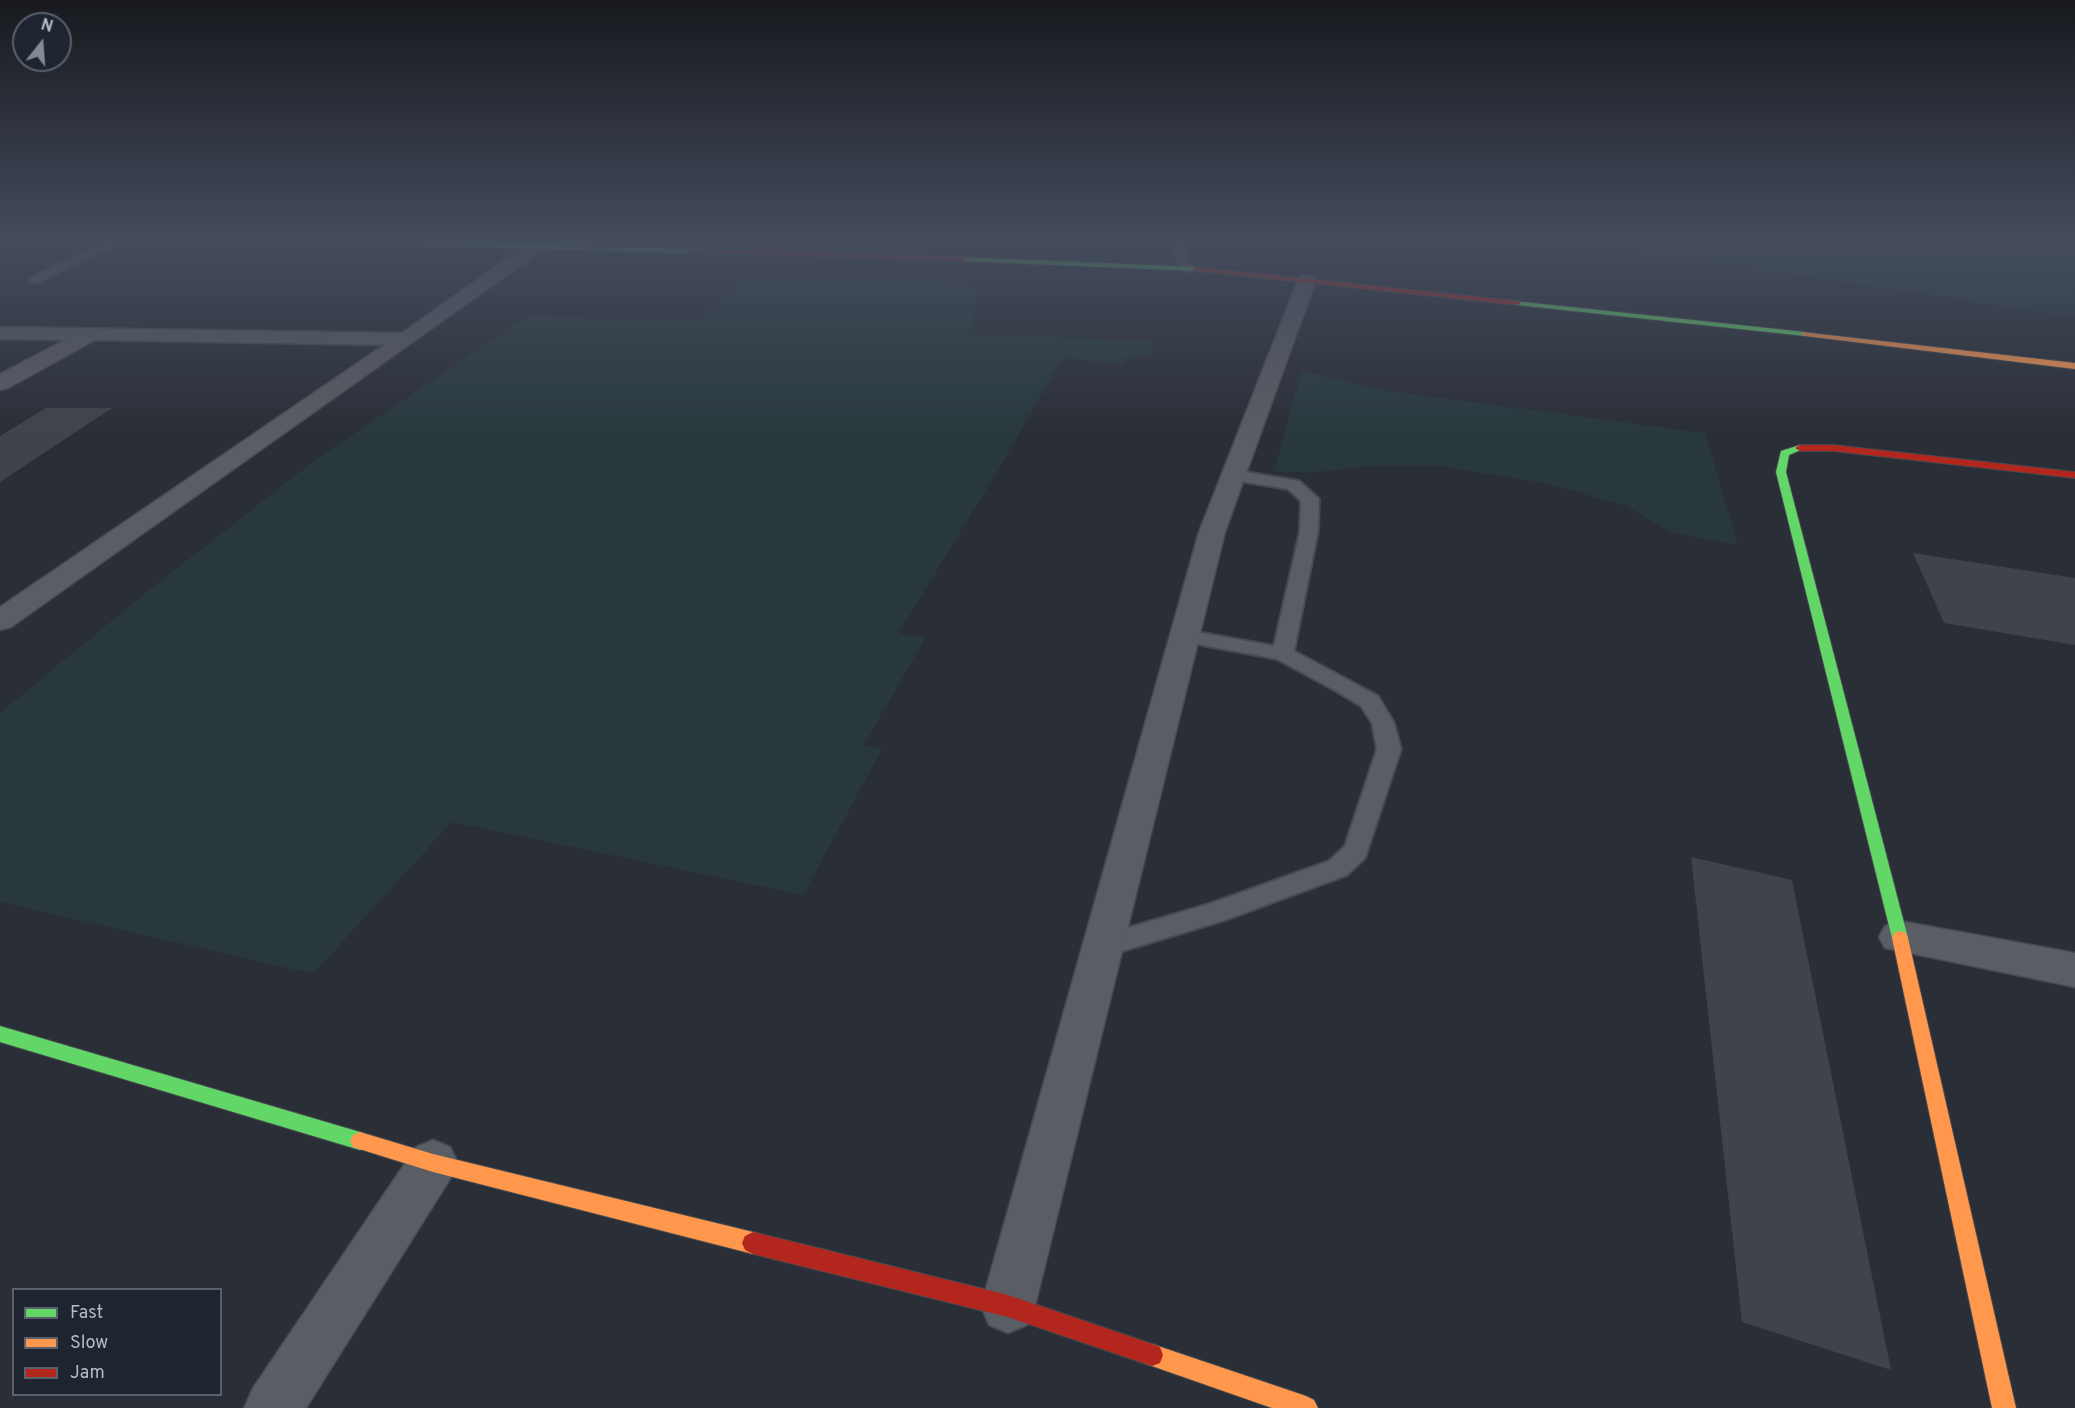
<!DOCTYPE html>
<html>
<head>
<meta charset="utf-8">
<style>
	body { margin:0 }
	#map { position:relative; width:2075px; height:1408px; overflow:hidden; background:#2a2e36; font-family:Overpass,sans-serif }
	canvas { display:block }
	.legend { position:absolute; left:12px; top:1288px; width:210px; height:108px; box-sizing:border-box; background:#1e2530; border:2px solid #5a616c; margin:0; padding:8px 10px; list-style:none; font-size:18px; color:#b5bbc7 }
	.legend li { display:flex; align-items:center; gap:12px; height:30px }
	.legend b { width:30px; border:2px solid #5a616c }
	.north { position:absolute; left:12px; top:12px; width:60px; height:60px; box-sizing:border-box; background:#1e2530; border:2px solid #5a616c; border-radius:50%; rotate:17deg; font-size:16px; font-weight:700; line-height:24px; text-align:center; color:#b5bbc7 }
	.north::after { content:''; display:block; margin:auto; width:21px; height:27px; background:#848a94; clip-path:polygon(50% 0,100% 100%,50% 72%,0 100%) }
</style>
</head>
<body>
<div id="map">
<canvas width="2075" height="1408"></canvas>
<ul class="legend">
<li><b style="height:8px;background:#63d668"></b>Fast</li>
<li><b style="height:8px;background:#ff974d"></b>Slow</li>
<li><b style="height:8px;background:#b3261e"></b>Jam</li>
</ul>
<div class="north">N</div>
</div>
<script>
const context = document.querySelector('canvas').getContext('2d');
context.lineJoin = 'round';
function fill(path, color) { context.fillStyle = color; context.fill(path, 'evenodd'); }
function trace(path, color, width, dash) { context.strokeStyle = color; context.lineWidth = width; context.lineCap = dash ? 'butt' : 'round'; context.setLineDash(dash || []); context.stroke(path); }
fill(new Path2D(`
	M1580,242H2075V317Z
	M743,275L977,285L978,299L968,335L1153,341L1151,357L1128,355L1123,364L1062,358L999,469L898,634L926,637L864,745L882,749L803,895L452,822L313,974L0,902V713L144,594L315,460L528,315L701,321Z
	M1302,370L1382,390L1705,433L1738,545L1672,533L1626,506L1544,483L1433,465H1380L1309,473L1274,471Z`), '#28383c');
fill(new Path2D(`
	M46,408H112L0,482V436Z
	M1913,553L2075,578V645L1944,623Z
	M1691,857L1792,880L1891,1370L1742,1322Z`), '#40434a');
const lane = new Path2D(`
	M105,242H121L39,282H31L29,279Z
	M1169,242H1181L1192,268L1190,271H1182Z
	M1233,470L1299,481L1319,499L1318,531L1294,651L1378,696L1394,723L1401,749L1365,858L1347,875L1225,920L1103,957L1093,954L1089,946L1093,938L1209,904L1329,861L1345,846L1377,749L1372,723L1361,706L1336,691L1277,659L1186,642L1179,640L1176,636L1179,632L1186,630L1274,646L1300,531L1301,501L1288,489L1227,479L1225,475L1227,471Z`);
const street = new Path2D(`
	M536,242L543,247L541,251L11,627L0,630V607L384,345L95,340L8,388L0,390V374L65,340L0,339V327L402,333L529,243Z
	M1307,275L1313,276L1316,280L1225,532L1035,1306L1027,1325L1008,1333L989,1325L981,1306L1199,532L1298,280L1301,276Z
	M1900,921L2075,953V987L1885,948L1879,937L1885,926Z
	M433,1140L450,1147L458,1163L450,1179L306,1408H244L253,1388L416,1147Z`);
const fast = new Path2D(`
	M358,242H443L690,249L693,251L690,253L361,244Z
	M963,257L1197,267L1201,269L1197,271L960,261L959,259Z
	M1514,301L1805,332L1809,334L1805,336L1517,305H1514Z
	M1800,445L1805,448L1789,455L1786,472L1908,938L1906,943L1900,945L1894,943L1892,938L1776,472L1781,451Z
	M0,1026L360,1132L367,1135L370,1141L367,1147L360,1150L0,1042Z`);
const slow = new Path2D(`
	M1802,332L2075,363V369L1805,336H1802Z
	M1900,931L1906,933L1908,938L2016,1408H1992L1892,938L1894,933Z
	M360,1132L433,1154L753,1232L761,1236L764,1243L761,1250L753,1254L433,1172L353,1147L350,1141L353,1135Z
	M1152,1344L1306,1396L1314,1400L1318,1408H1272L1152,1366L1144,1363L1141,1355L1144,1347Z`);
const jam = new Path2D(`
	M690,249L963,257L967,259L963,261L688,252Z
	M1194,267L1517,301L1521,303L1517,305L1197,271H1194Z
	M1833,445L2075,472V478L1833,451H1800L1795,448L1800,445Z
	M753,1232L1008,1295L1152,1344L1160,1347L1163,1355L1160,1363L1152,1366L1008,1317L753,1254L745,1250L742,1243L745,1236Z`);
trace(lane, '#46494f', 4);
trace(street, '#46494f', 3);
trace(fast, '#46494f', 2);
trace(slow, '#46494f', 2);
trace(jam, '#46494f', 2);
fill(lane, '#5a5d64');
fill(street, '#5a5d64');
fill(fast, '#63d668');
fill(slow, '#ff974d');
fill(jam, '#b3261e');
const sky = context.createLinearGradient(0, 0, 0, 439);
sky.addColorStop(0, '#17191e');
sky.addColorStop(0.55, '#444c5d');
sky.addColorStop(1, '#444c5d00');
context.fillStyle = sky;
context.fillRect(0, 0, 2075, 439);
</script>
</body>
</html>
